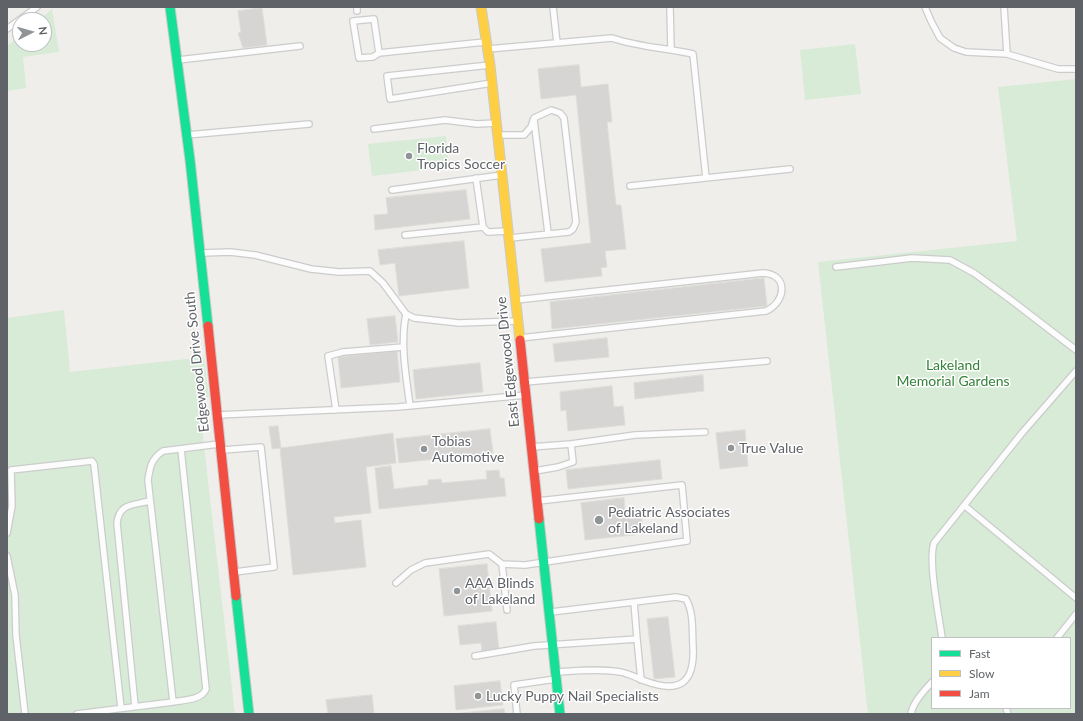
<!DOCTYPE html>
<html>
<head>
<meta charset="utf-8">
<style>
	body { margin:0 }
	#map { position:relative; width:1083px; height:721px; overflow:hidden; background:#efeeea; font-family:Lato,sans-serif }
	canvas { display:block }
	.frame { position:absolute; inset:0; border:8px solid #5f6368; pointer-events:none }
	.legend { position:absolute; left:931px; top:637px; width:140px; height:72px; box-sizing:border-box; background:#fff; border:1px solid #bfc1c3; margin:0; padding:5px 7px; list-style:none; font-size:12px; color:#5f6368 }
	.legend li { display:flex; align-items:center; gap:8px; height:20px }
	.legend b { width:20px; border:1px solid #bfc1c3 }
	.north { position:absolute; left:12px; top:12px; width:40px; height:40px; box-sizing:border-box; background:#fff; border:1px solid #bfc1c3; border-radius:50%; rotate:84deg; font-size:11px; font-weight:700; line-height:16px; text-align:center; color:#5f6368 }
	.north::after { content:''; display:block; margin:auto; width:14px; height:18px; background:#919496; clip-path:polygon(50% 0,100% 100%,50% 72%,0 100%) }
</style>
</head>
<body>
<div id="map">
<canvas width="1083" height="721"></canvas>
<div class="frame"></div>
<ul class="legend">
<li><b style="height:5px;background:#16e098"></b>Fast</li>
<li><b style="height:5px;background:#ffcf43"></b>Slow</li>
<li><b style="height:5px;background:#f24e42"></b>Jam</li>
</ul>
<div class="north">N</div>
</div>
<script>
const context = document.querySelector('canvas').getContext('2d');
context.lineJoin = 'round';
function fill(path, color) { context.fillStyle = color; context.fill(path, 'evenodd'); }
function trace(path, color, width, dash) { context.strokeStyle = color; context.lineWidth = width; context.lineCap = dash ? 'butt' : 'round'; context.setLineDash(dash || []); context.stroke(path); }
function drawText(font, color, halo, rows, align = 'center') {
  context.font = font + ' Lato,sans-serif'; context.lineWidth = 3; context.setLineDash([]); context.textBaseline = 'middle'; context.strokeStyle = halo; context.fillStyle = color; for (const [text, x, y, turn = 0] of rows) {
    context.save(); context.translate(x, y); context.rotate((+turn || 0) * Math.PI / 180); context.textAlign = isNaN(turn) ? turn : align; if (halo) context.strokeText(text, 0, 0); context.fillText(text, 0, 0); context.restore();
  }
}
fill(new Path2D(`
	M52,9L59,52L23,57L26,88L7,91V46L20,35V44H44V20H39Z
	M855,44L861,94L805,100L800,50Z
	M1076,79V714H868L818,262L1017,241L998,87ZM932,638H1070V708H932Z
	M446,136L449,167L372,176L368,144Z
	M64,310L70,372L204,357L209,397L202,398L199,403L235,714H7V318Z`), '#d8ebd6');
const building = new Path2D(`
	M262,8L267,45L243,48L238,33L241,32L238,11Z
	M579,65L581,87L608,84L612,122H607L616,205H621L626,249L605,251L607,267L601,268L602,276L545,282L541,249L591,243L576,95L541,99L538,69Z
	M466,190L470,219L375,230L374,215L388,214L386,198Z
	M464,241L469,288L399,296L395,263L380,265L378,250Z
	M764,278L767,306L552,329L550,302Z
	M395,316L398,342L370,345L367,319Z
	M607,338L609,357L555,362L553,344Z
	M397,351L400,382L341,388L338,357Z
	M480,363L483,392L416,399L413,370Z
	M703,375L704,391L635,399L634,383Z
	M612,386L614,407L623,406L625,425L568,431L566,410L561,411L560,392Z
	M278,426L281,448L393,433L396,463L366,467L371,513L334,517L335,523L361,520L366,567L293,575L280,448L272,449L269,427Z
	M490,429L493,453L399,463L396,439Z
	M745,430L748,466L720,469L716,433Z
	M660,460L662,479L568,489L566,470Z
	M391,466L394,489L428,485V480L441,479L442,483L487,479L486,471L499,470L500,478H504L506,496L379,509L375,468Z
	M624,498L625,513L641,511L643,534L585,540L581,503Z
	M487,564L492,611L444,616L439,569Z
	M668,617L675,677L654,679L647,619Z
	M496,622L499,650L482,652L481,643L460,645L458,626Z
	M500,681L503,705L456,710L454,686Z
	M372,695L374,714H328L326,700Z
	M504,709L505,714H453Z`);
fill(building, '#d6d5d3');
trace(building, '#deddd9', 1);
const lane = new Path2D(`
	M357,7V11
	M553,7L557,43
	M670,7L671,49
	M925,7L931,21L940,38L954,48L966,52L1007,54L1058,69H1076
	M1004,7L1007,54
	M7,29L37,7
	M488,49L612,38C638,47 666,48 693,54L706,178
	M379,53L374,19L353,21L359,58L373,57L379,53L485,42
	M178,60L300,46
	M490,65L387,76L390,99L492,83
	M534,120L548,233
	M374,129L445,120L477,124L496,123
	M187,135L309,124
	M498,135H524L531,127L534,118L551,110L560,113L564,118L576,222L573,229L569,232L510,238
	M476,178L483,227L488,232L508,231
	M630,186L790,169
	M392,190L502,175
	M405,235L483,227
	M202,253L230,252L255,255L311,269L339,272L370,271L383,283L406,314L414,318L459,323L517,321
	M836,267L912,258L950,260L974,273L1011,300L1076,350
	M516,300L763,273C789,274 786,302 766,311L520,338
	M406,314C400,344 406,376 410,406
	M525,382L767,361
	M336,410L328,356L343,352L403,347
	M217,415L398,407L526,395
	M571,444L635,435L705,432
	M531,447L571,444L573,462L558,467L535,471
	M223,450L261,447L274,567L235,572
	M965,506L1076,598
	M7,533L12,506L11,470L92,461L94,464L121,708
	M7,556L15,595L16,635L25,714
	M396,583L411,570L425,563L489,554L502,564
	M507,610L502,564L525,565L687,541L682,485L538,501
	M551,612L676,597L686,599C694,613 692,631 693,646C695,683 680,694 645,681C637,678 628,673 620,672C599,668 576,671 556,672
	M942,638C939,615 928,563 934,543L1022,433L1076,371
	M1057,638L1076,614
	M637,639L641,680
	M475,656L534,646L637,639L634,602
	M173,702C184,700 202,700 206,689L181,449
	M135,706L117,523C119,503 134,505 150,501
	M1006,708L1008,714
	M77,714L173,702L148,480C150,467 151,459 163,451L219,444
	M517,714L514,685L556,679
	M911,714C913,702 924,691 932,682`);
const fast = new Path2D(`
	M170,7L190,160L208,326
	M539,519L560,714
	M236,596L249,714`);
const slow = new Path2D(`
	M481,7L490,65L520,340`);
const jam = new Path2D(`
	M208,326L236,596
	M520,340L539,519`);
trace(lane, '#cbcccc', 8);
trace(fast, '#cacacb', 11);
trace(slow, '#cacacb', 11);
trace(jam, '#cacacb', 11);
trace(lane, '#fdfcfc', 5.5);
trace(fast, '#16e098', 9);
trace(slow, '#ffcf43', 9);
trace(jam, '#f24e42', 9);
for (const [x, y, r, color] of [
	[409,156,4,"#919496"],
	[731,448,4,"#919496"],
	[424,449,4,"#919496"],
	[599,520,5,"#919496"],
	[457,591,4,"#919496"],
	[478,696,4,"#919496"]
]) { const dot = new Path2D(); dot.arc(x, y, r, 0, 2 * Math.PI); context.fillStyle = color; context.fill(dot); trace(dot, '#fff', 1.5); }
drawText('14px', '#5f6368', '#fff', [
	["Florida",417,148],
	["Tropics Soccer",417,164],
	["Tobias",432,441],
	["Automotive",432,457],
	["True Value",739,448],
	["Pediatric Associates",608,512],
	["of Lakeland",608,528],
	["AAA Blinds",465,583],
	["of Lakeland",465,599],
	["Lucky Puppy Nail Specialists",486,696]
], 'left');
drawText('14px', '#5f6368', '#fff', [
	["Edgewood Drive South",197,362,-96],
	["East Edgewood Drive",508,362,-96]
]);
drawText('14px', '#348238', '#fff', [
	["Lakeland",953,365],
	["Memorial Gardens",953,381]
]);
</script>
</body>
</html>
